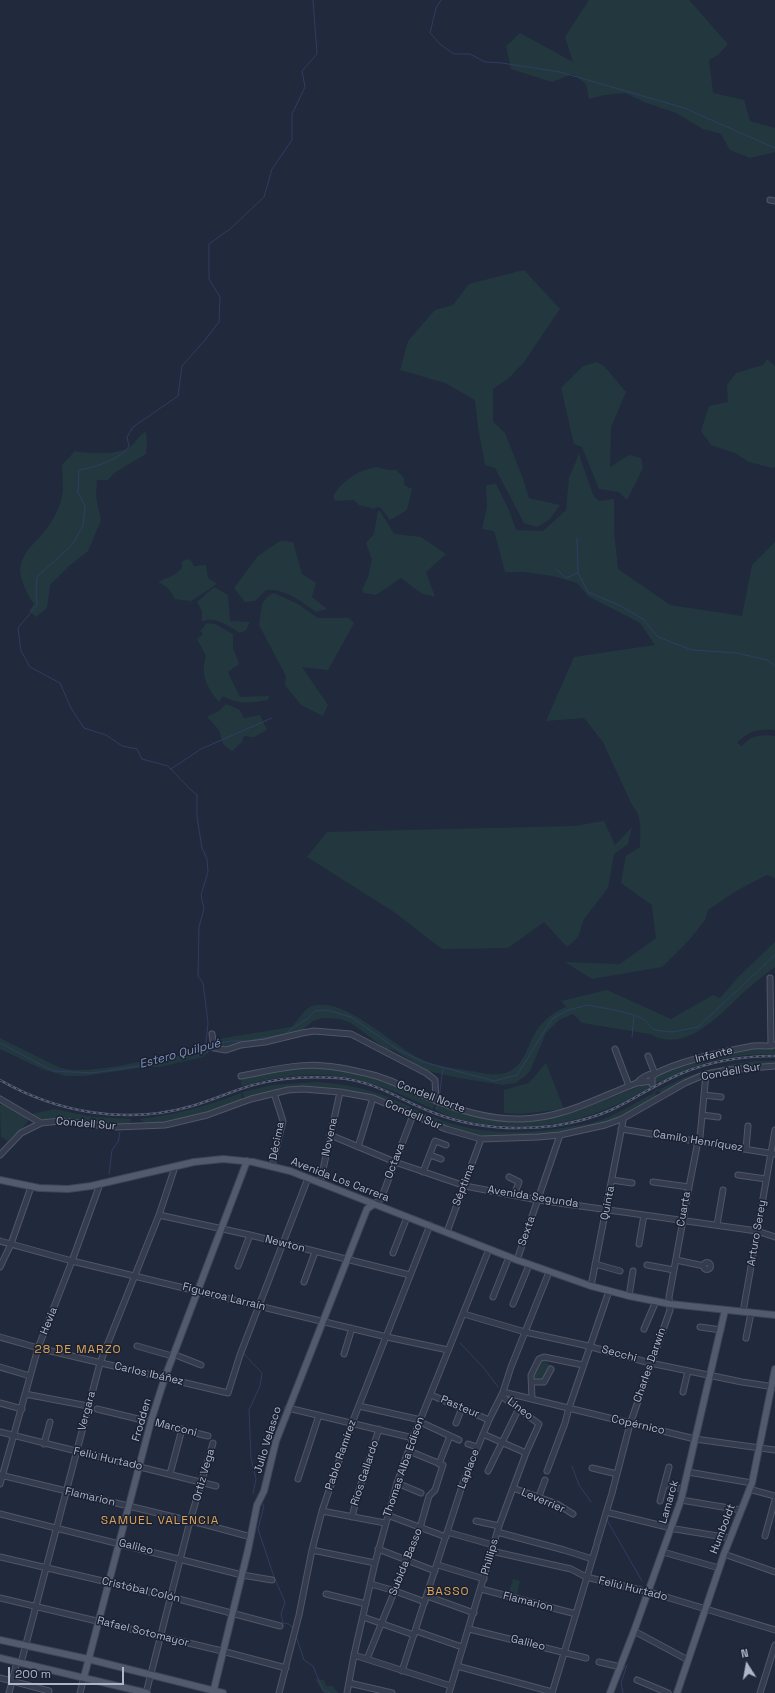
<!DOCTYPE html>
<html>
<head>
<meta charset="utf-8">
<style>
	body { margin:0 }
	#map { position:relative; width:775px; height:1693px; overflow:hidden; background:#21293d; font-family:"Space Grotesk",sans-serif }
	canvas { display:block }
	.north { position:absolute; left:727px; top:1645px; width:40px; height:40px; -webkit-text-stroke:3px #1a2132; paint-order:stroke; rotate:349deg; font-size:11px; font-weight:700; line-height:16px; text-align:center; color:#b0b6c9 }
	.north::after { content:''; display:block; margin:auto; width:14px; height:18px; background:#b0b6c9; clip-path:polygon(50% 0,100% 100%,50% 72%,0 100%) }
	.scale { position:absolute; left:8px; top:1667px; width:116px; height:18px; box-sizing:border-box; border:2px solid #b0b6c9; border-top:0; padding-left:5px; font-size:12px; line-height:14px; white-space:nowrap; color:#b0b6c9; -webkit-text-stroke:3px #1a2132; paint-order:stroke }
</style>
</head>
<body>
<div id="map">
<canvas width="775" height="1693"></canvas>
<div class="north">N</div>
<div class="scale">200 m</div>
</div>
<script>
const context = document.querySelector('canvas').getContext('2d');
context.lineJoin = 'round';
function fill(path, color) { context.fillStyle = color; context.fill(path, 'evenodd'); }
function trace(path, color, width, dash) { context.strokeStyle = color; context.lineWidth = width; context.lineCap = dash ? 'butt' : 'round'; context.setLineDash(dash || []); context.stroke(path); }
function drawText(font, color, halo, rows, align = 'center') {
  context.font = font + ' "Space Grotesk",sans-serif'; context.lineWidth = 3; context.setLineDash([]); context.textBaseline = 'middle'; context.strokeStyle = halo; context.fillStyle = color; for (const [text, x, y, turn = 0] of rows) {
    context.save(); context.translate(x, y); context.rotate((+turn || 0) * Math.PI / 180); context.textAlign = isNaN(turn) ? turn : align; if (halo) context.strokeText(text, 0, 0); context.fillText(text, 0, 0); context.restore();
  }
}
fill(new Path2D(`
	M589,0H689L728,44L718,55L709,60L713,93L744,100L750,121L775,128V152L750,158L730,150L721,134L703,129L676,113L644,102L625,93L604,95L589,99L586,84L573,74L552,82L511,69L506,46L520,33L573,62L565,37Z
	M524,270L560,309L524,362L509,378L493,389V422L505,433L522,476L529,498L560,505L550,519L537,527L524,523L495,468L485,465L478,426L475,400L445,383L400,370L408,341L435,310L453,305L469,284Z
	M767,359L775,366V467L773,468L749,462L735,453L711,445L701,431L709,406L728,402L727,385L736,373L763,365Z
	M597,362L605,367L626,392L611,427L610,467L629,455L641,458L643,468L627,500L619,492L599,489L582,447L574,444L561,388L583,366Z
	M146,432L147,443L146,454L114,473L108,480H97L96,496L101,520L88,551L69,566L50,585L47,608L36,617L29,611L34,604C28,596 17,575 21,564C24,551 36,542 44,532C52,523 60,508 62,496C64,487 62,475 62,465L75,451C89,454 118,455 130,447C137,442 138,435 146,432Z
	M579,454L593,495L599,501L614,499V532L618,569L670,605L742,616L752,565L775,542V730C759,728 748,731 737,743L742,746C751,735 762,734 775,736V878L767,875L736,891L708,910L705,920L690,939L662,967L592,979L565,962L620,964L656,938L652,905L621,883L626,856L640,847C640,832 643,817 632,805L603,742L584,718L546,721L574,657L655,645L640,623L588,596L577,583L553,576L523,572H505L494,531L482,529L487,506L486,485L496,484L508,508L516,530L543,531L566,510L569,478Z
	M377,467L389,470H396L404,478V485L412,489L407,510L390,520L381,508L377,507L374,509L359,505L354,500L335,501L333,496C345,479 356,471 377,467Z
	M378,511H380L394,534L421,537L446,554L426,572L435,597L421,593L401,578L376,595L364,593L362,590L368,577L372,560L366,543L374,534Z
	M280,541L293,542L302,574L316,583L312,597L327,609L316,612C302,602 284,588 266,590L255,601L245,602L234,588L258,556Z
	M190,559L194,566L206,565L208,578L217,584L191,601L175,599C171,591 167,586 158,582L174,575L182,568V561Z
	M214,587L228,595L230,621L250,622L246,630L240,633C229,627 215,615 202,622V611L197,602Z
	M274,593L298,604L318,618H349L354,623L328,670L302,667L328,705L323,716L301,705L285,685L286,676L259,625L262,604L268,596Z
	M207,623L215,624L233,634V648L239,664L228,672L240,697L269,696L268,700C249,703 240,705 223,696L219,702C207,688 200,674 206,656L197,639L203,634L200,631Z
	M226,704L240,710L244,718L260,715L267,730L254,737L244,736L242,742L232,751L223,744L219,730L207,717L219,711Z
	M604,821L615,845L632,827L628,844L614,854L608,888L584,919L578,937L567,947L544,922L508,948L442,949L394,912L307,857L327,832L575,826Z
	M775,942V967C764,975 754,983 744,992C720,1014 686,1055 650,1034L582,1023L573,1014L559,1020L546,1033L530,1071L524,1077L515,1083L503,1085L459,1078L432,1072L416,1064L394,1050L386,1049L351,1023L340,1019L329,1018H323L313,1021L298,1034L264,1043L232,1045L216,1048L211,1050L203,1057L159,1067H146L84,1076H65L42,1069L0,1049V1038L48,1062L61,1068L73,1070H87L113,1067L149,1060L167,1059L196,1052C202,1049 205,1043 212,1040L291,1027C299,1021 302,1010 312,1006C346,996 392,1046 421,1059C437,1067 455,1068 471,1071C482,1073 494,1076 505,1073C524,1068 527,1046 536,1031C544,1020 553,1012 566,1007L561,1001L607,990L671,1019L713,995L720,998L740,975Z
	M763,1047L775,1048V1054C747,1054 717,1057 691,1068C678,1073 666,1079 654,1084V1081L658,1075L689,1064L712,1057Z
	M758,1061H775V1064C732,1063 699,1071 663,1093L657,1091C692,1072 719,1065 758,1061Z
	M546,1063L564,1109L521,1114L504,1113V1090L529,1083Z
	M320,1067C350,1072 377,1078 405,1090C415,1094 425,1097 434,1103L433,1109C410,1099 387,1087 362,1081C322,1070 282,1075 242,1086L241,1083L242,1077L249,1078L291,1069Z
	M318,1082C363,1085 389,1096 429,1116L426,1120L371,1096L309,1087L244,1099L243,1092L272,1085Z
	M648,1083L652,1086C594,1120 546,1133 479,1123C465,1120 447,1118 435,1109L436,1104L439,1103L489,1118L518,1122L562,1115L580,1110Z
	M655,1092L657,1098L623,1117L604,1124L555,1134L484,1137L430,1122L433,1117C476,1135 523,1135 568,1127C577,1125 587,1125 595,1122C616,1115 636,1103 655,1092Z
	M241,1093L242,1100L204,1114L161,1124L150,1125L139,1119C175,1115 207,1106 241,1093Z
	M3,1104L29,1118C28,1125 13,1135 8,1141L1,1137L0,1105Z
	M55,1109L93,1117L131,1119V1122C109,1130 84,1120 61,1118C54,1118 47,1119 39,1120L32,1114Z
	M546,1359V1362L550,1365L543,1382L534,1381L533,1376L539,1361Z
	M513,1579L520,1581L517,1594L509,1592Z
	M315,1679L324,1680L326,1686H333L338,1693H324Z`), '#23383e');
trace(new Path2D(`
	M441,0L436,8L430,33L441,45L454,54H470L485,62L502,63L560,72L684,108L775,148
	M577,538L578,573L588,592L619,605L643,619L658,637L692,650L737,653L767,660L775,666
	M556,569L566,578L578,573
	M171,769L201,749L272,718
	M632,1037L634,1016
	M0,1043L53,1071L92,1073L146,1065L182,1056L201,1047L210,1045
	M216,1044L231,1041H247L285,1034L308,1018L315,1011L327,1010L351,1017L397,1049L423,1062L494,1081L517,1075L552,1019L566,1011L587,1005L615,1010L634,1015L645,1020L654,1030L673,1032L698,1027L775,955
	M208,1053L201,1047L206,1043L208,1023L203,983L198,976L199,927L204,909L201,895L208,872L207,859L202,848L197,817V795L191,790L168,766L142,759L137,749L122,746L106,735L84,728L71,708L60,683L30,667L21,651L18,628L37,605L36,592L37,577L72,545L83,526L85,506L78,493L79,470C93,468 122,459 129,446L127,437L133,427L178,396L182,366L205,340L219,322L220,297L209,279V244L230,229L264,197L272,169L292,140V114L305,87L302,71L317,54L313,0
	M439,1099L443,1068
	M436,1109L439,1104
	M430,1119L432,1117
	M109,1174L112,1150L118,1142L120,1132
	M460,1343L483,1367L498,1387
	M244,1354L262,1373L260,1386L249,1410L251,1458L256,1479L253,1494
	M572,1466L579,1485L591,1502
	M261,1502L264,1506L258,1529L274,1577L285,1602L281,1614L283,1623L289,1624L293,1628
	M607,1520L642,1581
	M296,1636L304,1660L313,1666L323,1690L330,1693
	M623,1693L621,1683L627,1665`), '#2f3d62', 1);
trace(new Path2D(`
	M652,1084L656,1091`), '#363e52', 5, [5, 2.5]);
const minor = new Path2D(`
	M770,200L775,201
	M770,978L771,1046
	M212,1034L214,1048L226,1050L241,1045L265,1042L302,1033L314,1031L351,1034L426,1073L435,1080L436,1101
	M615,1049L629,1086
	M648,1056L655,1074
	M241,1076C268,1071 298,1063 325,1066C341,1067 357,1071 373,1075C395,1081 416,1093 437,1101C464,1112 493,1120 522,1119C564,1118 599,1097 637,1083C641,1078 649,1073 655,1074
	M637,1083L651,1081
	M652,1084V1077L655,1074C679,1061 726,1051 753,1046C761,1045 768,1047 775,1045
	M704,1095L721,1097
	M0,1099L41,1123
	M702,1115L718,1117
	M621,1129L775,1154
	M330,1135L395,1162L465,1186L538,1200L757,1231L775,1237
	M358,1147L373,1098
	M746,1149L748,1126
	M0,1155L21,1133L41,1123L60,1121L116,1127L165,1125L207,1115L251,1099L288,1090L303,1089L340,1092L373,1098L446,1129L481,1139L538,1137L560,1135L605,1125L622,1119L685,1083L706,1074L728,1070L775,1066
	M430,1155L441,1159
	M272,1166L283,1121L274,1093
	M423,1172L435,1141L446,1145
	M738,1175L766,1179
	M509,1177L519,1182L514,1195
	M612,1180L632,1183
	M653,1182L689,1187
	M320,1183L340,1092
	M374,1204L381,1199L413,1115
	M159,1215L250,1235L410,1275
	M717,1225L723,1190
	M447,1232L481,1139
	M0,1241L72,1261L387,1337L448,1350
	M639,1244L644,1215
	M393,1253L407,1217
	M517,1260L560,1135
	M676,1260L704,1266
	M703.5 1266a3.5 3.5 0 1 1 7 0a3.5 3.5 0 1 1-7 0Z
	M595,1264L620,1271
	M647,1265L674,1270
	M238,1266L250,1235
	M0,1267L11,1244L31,1187
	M304,1282L315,1252
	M591,1286L623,1121L622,1119
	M629,1296L633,1271
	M493,1297L509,1257
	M513,1304L529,1265
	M743,1312L775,1130
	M464,1314L525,1332L584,1345L650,1363L742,1382L775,1387
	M700,1327L721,1330
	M644,1329L656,1301
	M0,1337L38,1348L228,1393L240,1355L308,1178
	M746,1338L751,1313
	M137,1346L172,1356
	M173,1354L201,1365
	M344,1354L352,1328
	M0,1367L30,1376
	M532,1382H544L551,1369
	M503,1392L695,1439L775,1450
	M683,1392L688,1371
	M25,1394L88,1406
	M431,1395L489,1420
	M532,1399L531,1375L539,1359L544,1357L583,1365
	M0,1403L22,1409
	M359,1406L421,1420
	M288,1408L413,1438
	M97,1409L208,1436
	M420,1422L459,1440
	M456,1423L462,1408
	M0,1432L216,1486
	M483,1434L526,1453
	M44,1444L50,1422
	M468,1444L477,1447
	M439,1464L450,1436
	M592,1468L617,1474
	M488,1471L519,1408
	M547,1471L565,1423L569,1408L609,1291
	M688,1472L752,1483
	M170,1474L182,1429
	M0,1475L207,1525L251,1537
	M298,1479L319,1415
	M397,1483L421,1493
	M0,1484L38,1348L72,1261L100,1184
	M665,1484L684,1490
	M513,1488L557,1504L573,1514
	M749,1489L775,1496
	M539,1496L545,1480
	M681,1500L741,1510
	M660,1501L669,1467
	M322,1511L385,1523
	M606,1512L675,1529L730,1538
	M0,1514L242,1575L272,1580
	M387,1515L446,1537
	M352,1517L358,1493L379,1429
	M476,1521L499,1526
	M447,1532L493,1545
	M497,1532L564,1550L592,1559
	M765,1536L775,1500
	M597,1543L612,1493L630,1424L670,1310L669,1297L689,1187L697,1146L700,1137L706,1074
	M378,1549L435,1571
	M312,1550L375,1563
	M491,1551L571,1569L586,1577L653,1593L775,1630
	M663,1552L719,1568
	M724,1554L775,1572
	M0,1557L171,1597L280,1626
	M438,1565L484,1579
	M371,1584L395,1591L425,1602
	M481,1589L576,1614
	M326,1594L366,1604
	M427,1596L474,1613
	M0,1598L222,1651L286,1668
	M363,1617L414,1635
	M469,1629L586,1658
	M416,1631L462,1647
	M634,1631L688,1660
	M354,1655L451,1686
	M367,1659L420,1528L429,1496L435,1490L443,1465L409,1451
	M599,1662L621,1667
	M21,1663L100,1363L159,1215L175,1167
	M457,1666L552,1692
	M402,1671L464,1480L489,1420L503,1392L511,1367L549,1272
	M0,1678L49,1691
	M637,1680L668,1693
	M349,1683L392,1693
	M9,1693L17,1662
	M80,1693L84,1677
	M146,1693L190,1521L213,1443
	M279,1693L299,1615L312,1550L322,1511L352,1423L430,1225
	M347,1693L354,1655L375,1563L397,1483L413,1438L489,1249
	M449,1693L499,1526L526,1453L539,1424L504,1398L503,1392
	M552,1693L596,1547
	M760,1693L775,1645`);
const major = new Path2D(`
	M0,1180L39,1188L68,1189L91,1186L194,1162L223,1159L253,1162L290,1171L517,1260L591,1286L629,1296L670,1304L775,1315
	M0,1640L88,1659L223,1693
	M0,1658L147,1693
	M84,1677L151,1421L165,1377L247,1161
	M213,1693L248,1550L257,1505L264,1491L276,1441L367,1209L374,1204
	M610,1693L634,1631L681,1500L725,1310
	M677,1693L724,1554L752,1483L775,1369`);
trace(minor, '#505668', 7);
trace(major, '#3e4556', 8);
trace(minor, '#353c4d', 5);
trace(major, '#525a6e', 6);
const rail = new Path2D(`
	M0,1080C58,1113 127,1125 192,1106C213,1100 232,1091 253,1085C281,1077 309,1076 338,1078C374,1081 397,1098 429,1111C468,1127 511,1131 553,1126C572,1123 593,1118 611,1110C635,1099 656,1084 680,1074C710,1061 743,1056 775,1056`);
trace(rail, '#565f75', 2.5);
trace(rail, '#1a2132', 1, [3]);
drawText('11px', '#b0b6c9', '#1a2132', [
	["Infante",714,1055,-14],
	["Condell Sur",731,1072,-10],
	["Condell Norte",431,1097,21],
	["Condell Sur",413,1115,23],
	["Condell Sur",86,1124,5],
	["Novena",330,1137,-78],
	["Décima",277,1141,-79],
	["Camilo Henríquez",698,1141,9],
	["Octava",395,1161,-69],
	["Avenida Los Carrera",340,1180,21],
	["Séptima",464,1185,-69],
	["Avenida Segunda",533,1197,9],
	["Quinta",608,1203,-79],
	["Cuarta",684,1209,-80],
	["Sexta",527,1231,-71],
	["Arturo Serey",757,1233,-80],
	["Newton",285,1244,14],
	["Figueroa Larraín",224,1297,14],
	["Hevia",49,1321,-68],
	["Secchi",619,1354,15],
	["Charles Darwin",650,1365,-71],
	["Carlos Ibáñez",149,1374,13],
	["Pasteur",460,1407,23],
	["Lineo",520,1409,37],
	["Vergara",87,1411,-75],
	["Frodden",142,1420,-74],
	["Copérnico",638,1425,13],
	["Marconi",176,1428,14],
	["Julio Velasco",268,1440,-73],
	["Pablo Ramírez",341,1455,-71],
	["Feliú Hurtado",108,1459,13],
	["Thomas Alba Edison",404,1467,-71],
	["Laplace",469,1469,-69],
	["Ríos Gallardo",365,1473,-72],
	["Ortiz Vega",204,1475,-74],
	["Flamarion",90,1497,13],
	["Leverrier",543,1501,23],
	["Lamarck",669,1502,-74],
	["Humboldt",723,1529,-69],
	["Galileo",136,1547,14],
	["Phillips",490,1557,-74],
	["Subida Basso",406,1562,-68],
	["Feliú Hurtado",633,1589,14],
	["Cristóbal Colón",141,1590,13],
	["Flamarion",528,1602,14],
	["Rafael Sotomayor",143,1632,14],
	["Galileo",528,1643,14]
]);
drawText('italic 12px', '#7d8eb8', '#1a2132', [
	["Estero Quilpué",180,1054,-15]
]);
context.letterSpacing = '1px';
drawText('12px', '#dda357', '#1a2132', [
	["28 DE MARZO",78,1350],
	["SAMUEL VALENCIA",160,1521],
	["BASSO",448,1592]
]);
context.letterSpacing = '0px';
</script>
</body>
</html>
